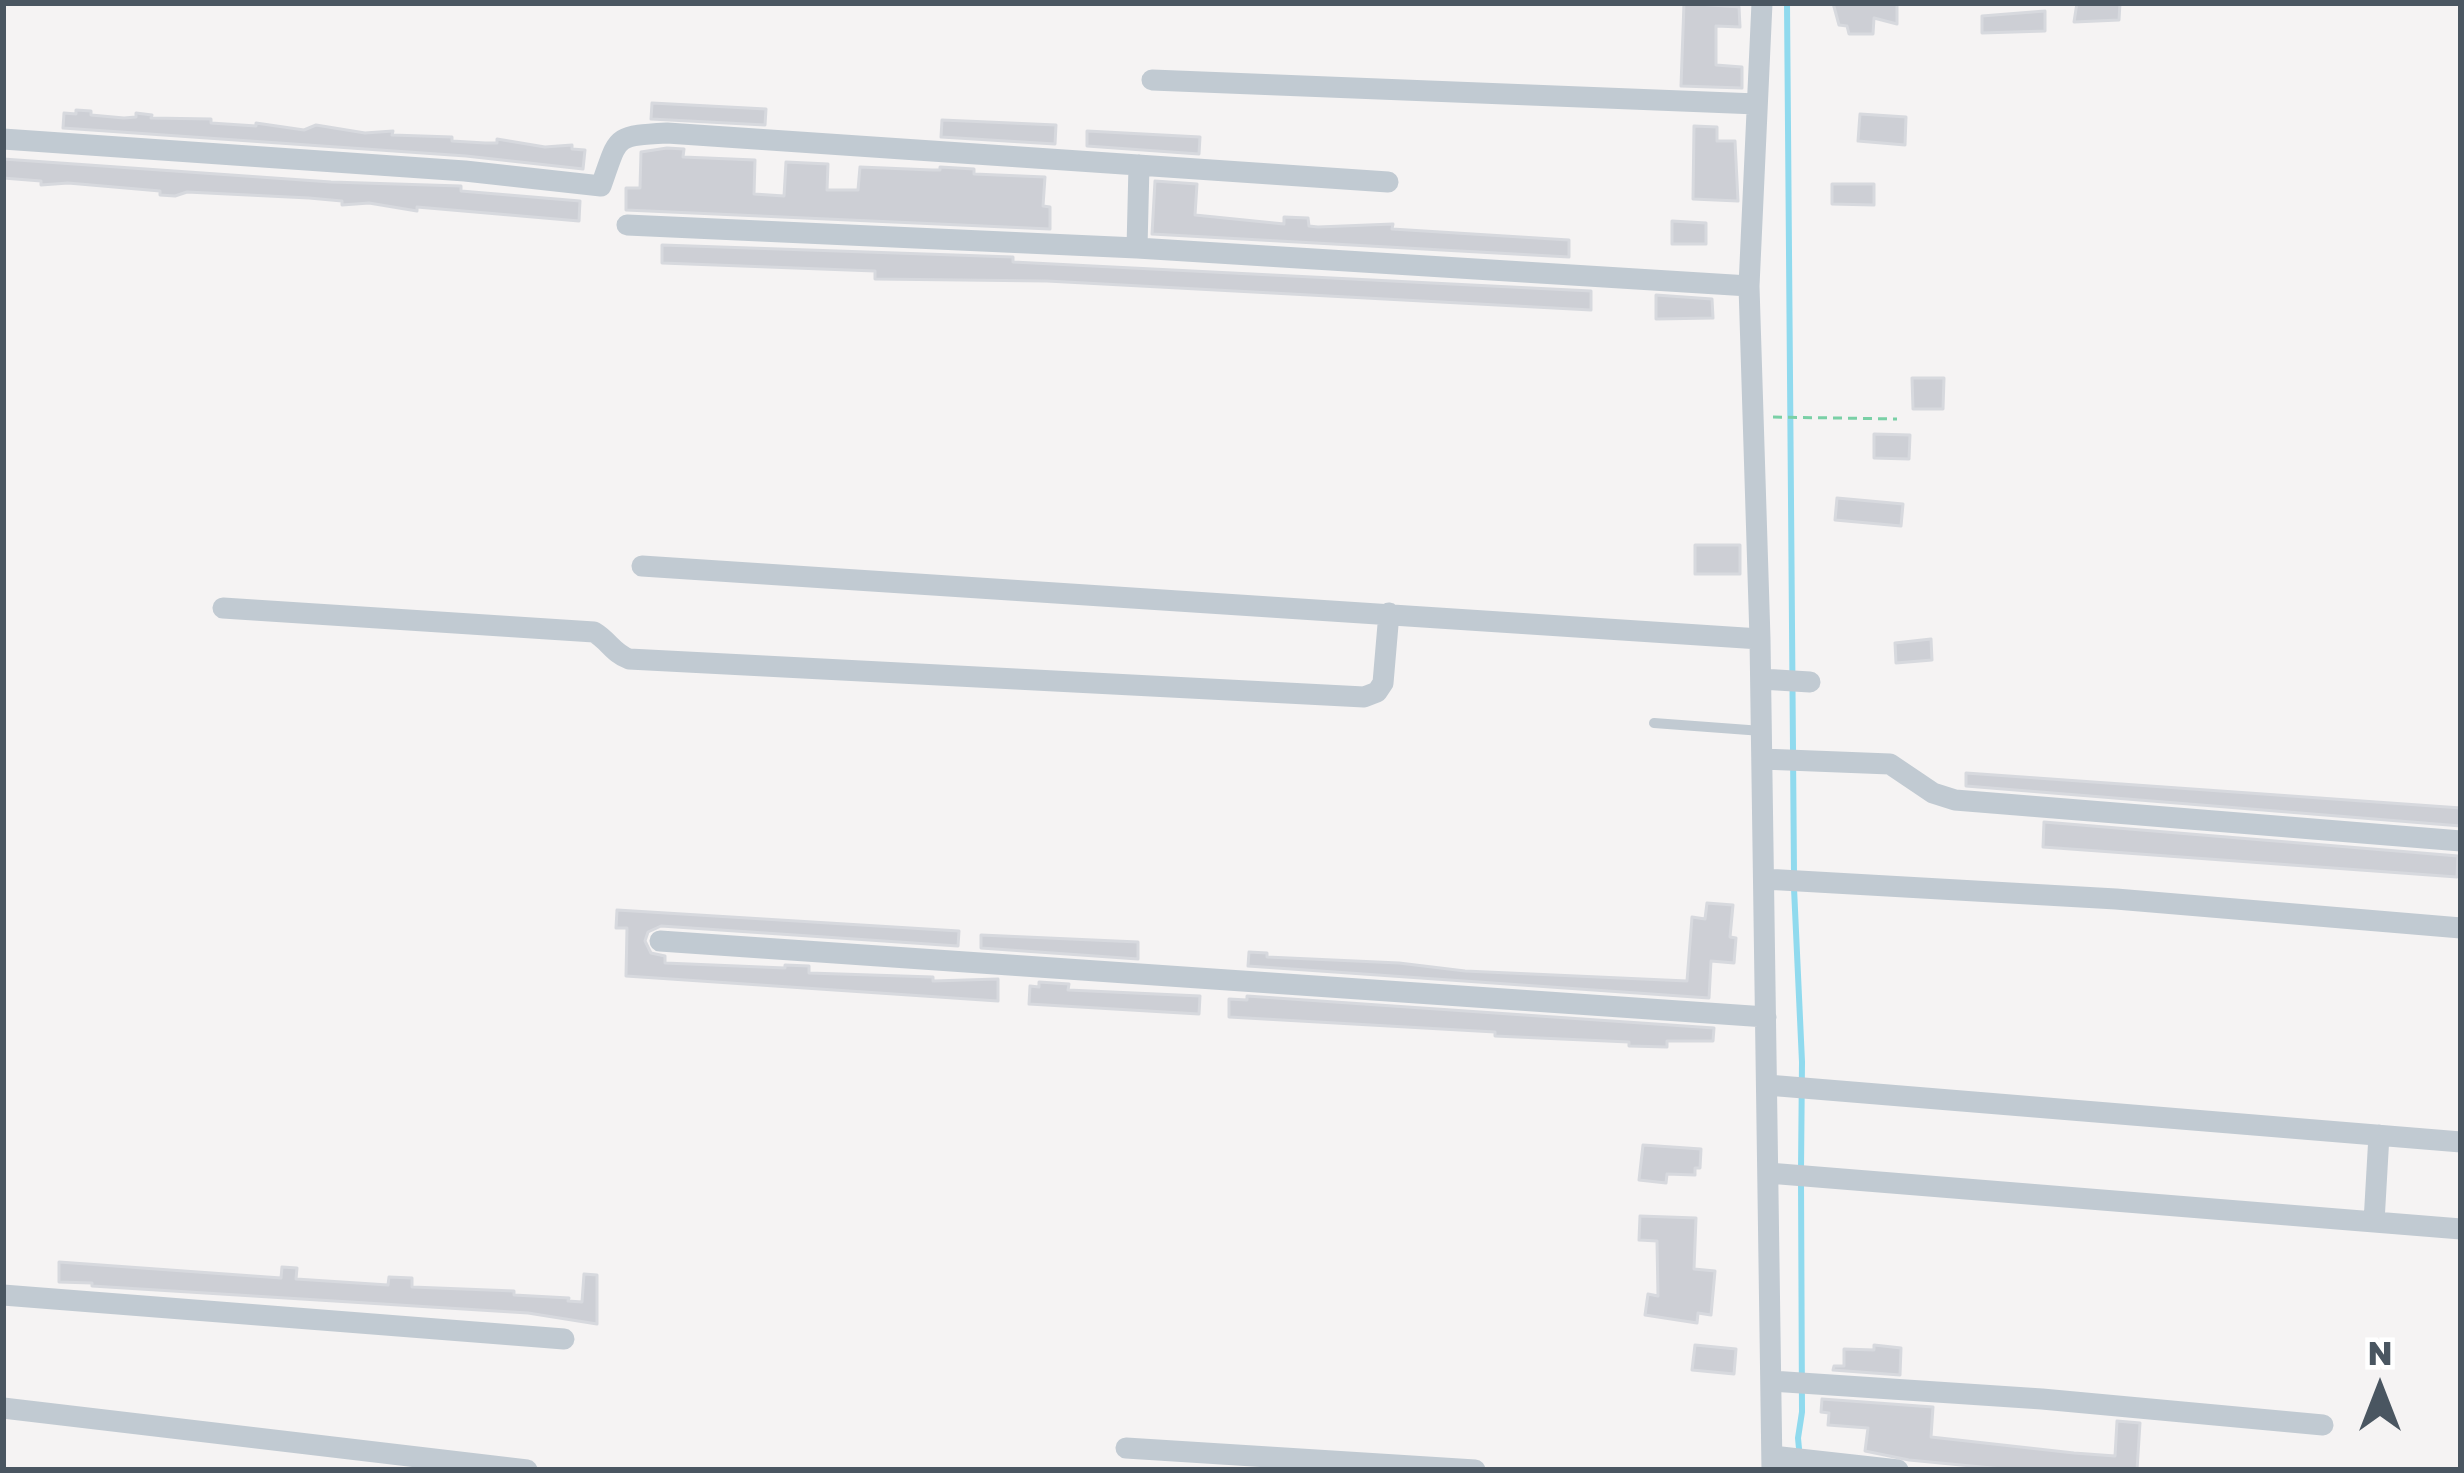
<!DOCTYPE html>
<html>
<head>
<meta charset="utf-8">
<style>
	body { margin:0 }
	#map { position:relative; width:2464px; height:1473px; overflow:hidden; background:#f5f3f3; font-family:"Golos Text",sans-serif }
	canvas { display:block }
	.frame { position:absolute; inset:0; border:6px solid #4a5661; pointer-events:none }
	.north { position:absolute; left:2320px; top:1329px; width:120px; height:120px; -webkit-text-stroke:9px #fff; paint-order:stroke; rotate:0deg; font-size:33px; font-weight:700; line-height:48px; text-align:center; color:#4a5661 }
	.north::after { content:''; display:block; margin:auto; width:42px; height:54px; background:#4a5661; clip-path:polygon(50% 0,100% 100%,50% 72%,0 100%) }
</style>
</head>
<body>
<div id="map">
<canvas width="2464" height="1473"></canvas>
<div class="frame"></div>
<div class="north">N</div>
</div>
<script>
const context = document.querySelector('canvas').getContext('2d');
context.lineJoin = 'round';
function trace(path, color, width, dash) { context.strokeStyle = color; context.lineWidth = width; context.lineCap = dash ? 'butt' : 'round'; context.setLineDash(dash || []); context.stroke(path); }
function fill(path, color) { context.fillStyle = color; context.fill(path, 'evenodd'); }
trace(new Path2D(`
	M1787,3L1794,875
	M1794,888L1802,1062L1801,1169
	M1801,1182L1802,1412L1798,1438L1801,1470`), '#90daee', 6);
const building = new Path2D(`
	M1684,3L1739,7L1740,27L1716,26V65L1742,67V88L1681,86Z
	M1833,3H1897V24L1874,18L1873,34H1849L1847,26L1839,25Z
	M2077,3H2120L2119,20L2074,22Z
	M2045,11V31L1982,33V16Z
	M652,103L766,109L765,125L651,119Z
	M76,110L91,111V115L124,118L136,117V113L152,115L151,118L211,119V123L256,126V123L304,130L316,125L365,133L393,131L392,135L452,137V141L485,143H497V139L545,147L572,145V149L585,150L583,169L466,156L63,128L64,113L76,114Z
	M1860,114L1906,117L1905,145L1858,141Z
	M942,120L1056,125L1055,144L941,137Z
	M1694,126L1717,127V141H1735L1738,201L1693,199Z
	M1087,131L1200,137L1199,154L1087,146Z
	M667,148L684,149L683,157L755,160L754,194L784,196L786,162L828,164L827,190H858L860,167L932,170H940V167L974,169V174L1045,177L1043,206L1050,207V229L626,210V188H640L641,152Z
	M3,159L331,182L461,186V191L580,201L579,221L417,207V211L369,203L342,205V201L309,198L187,192L175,196L160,195V191L68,183L41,185V181L3,178Z
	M1155,181L1197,184L1195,215L1284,224V217L1308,218L1309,226L1318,227L1393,224L1392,229L1569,240V257L1152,234Z
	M1832,184H1874V205L1832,204Z
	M1672,221L1706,223V244H1672Z
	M662,245L1013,257V262L1591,291V310L1047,281L875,279V271L662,263Z
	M1656,295L1712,299L1713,318L1656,319Z
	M1912,378H1944L1943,409H1913Z
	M1874,434L1910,435L1909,459L1874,458Z
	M1837,498L1903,504L1901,526L1835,520Z
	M1695,545H1740V574H1695Z
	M1931,639L1932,660L1896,663L1895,643Z
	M1966,773L2461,808V826L1966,786Z
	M2044,822L2458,856L2457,877L2043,847Z
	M1707,903L1733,905L1730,937L1736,938L1734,963L1711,961L1709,998L1248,966L1249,952L1267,953V957L1399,963L1465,971L1687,981L1692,917L1705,919Z
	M617,910L959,931L958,946L661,926L648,932L645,941L651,953L665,956V963L785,968V965L809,966V973L933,977V981L998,979V1001L626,976L627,928H616Z
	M981,935L1138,942V959L981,948Z
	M1039,982L1069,984L1068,990L1200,996L1199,1014L1029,1004L1030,986L1039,987Z
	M1247,996L1714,1028L1713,1041H1667V1047L1629,1046V1042L1495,1036V1032L1229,1017V999L1247,1000Z
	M1643,1145L1701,1149L1700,1168H1695V1175L1667,1174L1666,1183L1639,1180Z
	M1640,1216L1696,1218L1694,1269L1715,1271L1711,1315L1698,1313L1697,1323L1645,1315L1648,1294L1658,1296L1657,1241L1639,1240Z
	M59,1262L281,1278L282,1267L297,1268L296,1279L388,1285L389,1277L412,1278V1287L514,1291V1295L569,1298L568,1301L582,1302L584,1274L597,1275V1324L528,1313L92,1286V1283L59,1282Z
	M1695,1345L1736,1349L1734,1374L1692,1370Z
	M1874,1345L1901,1348L1900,1375L1833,1370L1834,1366H1844V1349L1874,1350Z
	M1822,1399L1933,1407L1931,1437L2074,1453L2115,1456L2117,1421L2140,1423L2137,1470H2013L1909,1460L1865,1451L1868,1428L1828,1425L1829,1413L1821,1412Z`);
fill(building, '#cdcfd5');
trace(building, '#d7d9de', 3);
trace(new Path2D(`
	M1773,417L1897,419`), '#7ad0a6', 3, [9, 6]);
trace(new Path2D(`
	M1654,723L1762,731`), '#c1cad2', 10);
trace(new Path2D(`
	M1762,3L1749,286L1760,639L1772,1470
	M1152,80L1757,104
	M3,139L465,171L601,186C619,136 612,136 667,133L1388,182
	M627,225L1137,248L1749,286
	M1137,248L1139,165
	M642,566L1760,639
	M223,608L594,632C609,641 613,653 629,659L1364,697L1377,692L1383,683L1389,613
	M1761,679L1810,682
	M1762,759L1890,764L1933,793L1955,800L2461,841
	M1764,879L2116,899L2461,928
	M660,941L1766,1017
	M1767,1085L2461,1142
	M1768,1173L2461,1229
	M2374,1222L2379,1135
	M3,1295L564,1339
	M1771,1381L2042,1399L2323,1425
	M3,1408L527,1470
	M1126,1448L1475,1470
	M1772,1456L1898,1470`), '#c1cad2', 21);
</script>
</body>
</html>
